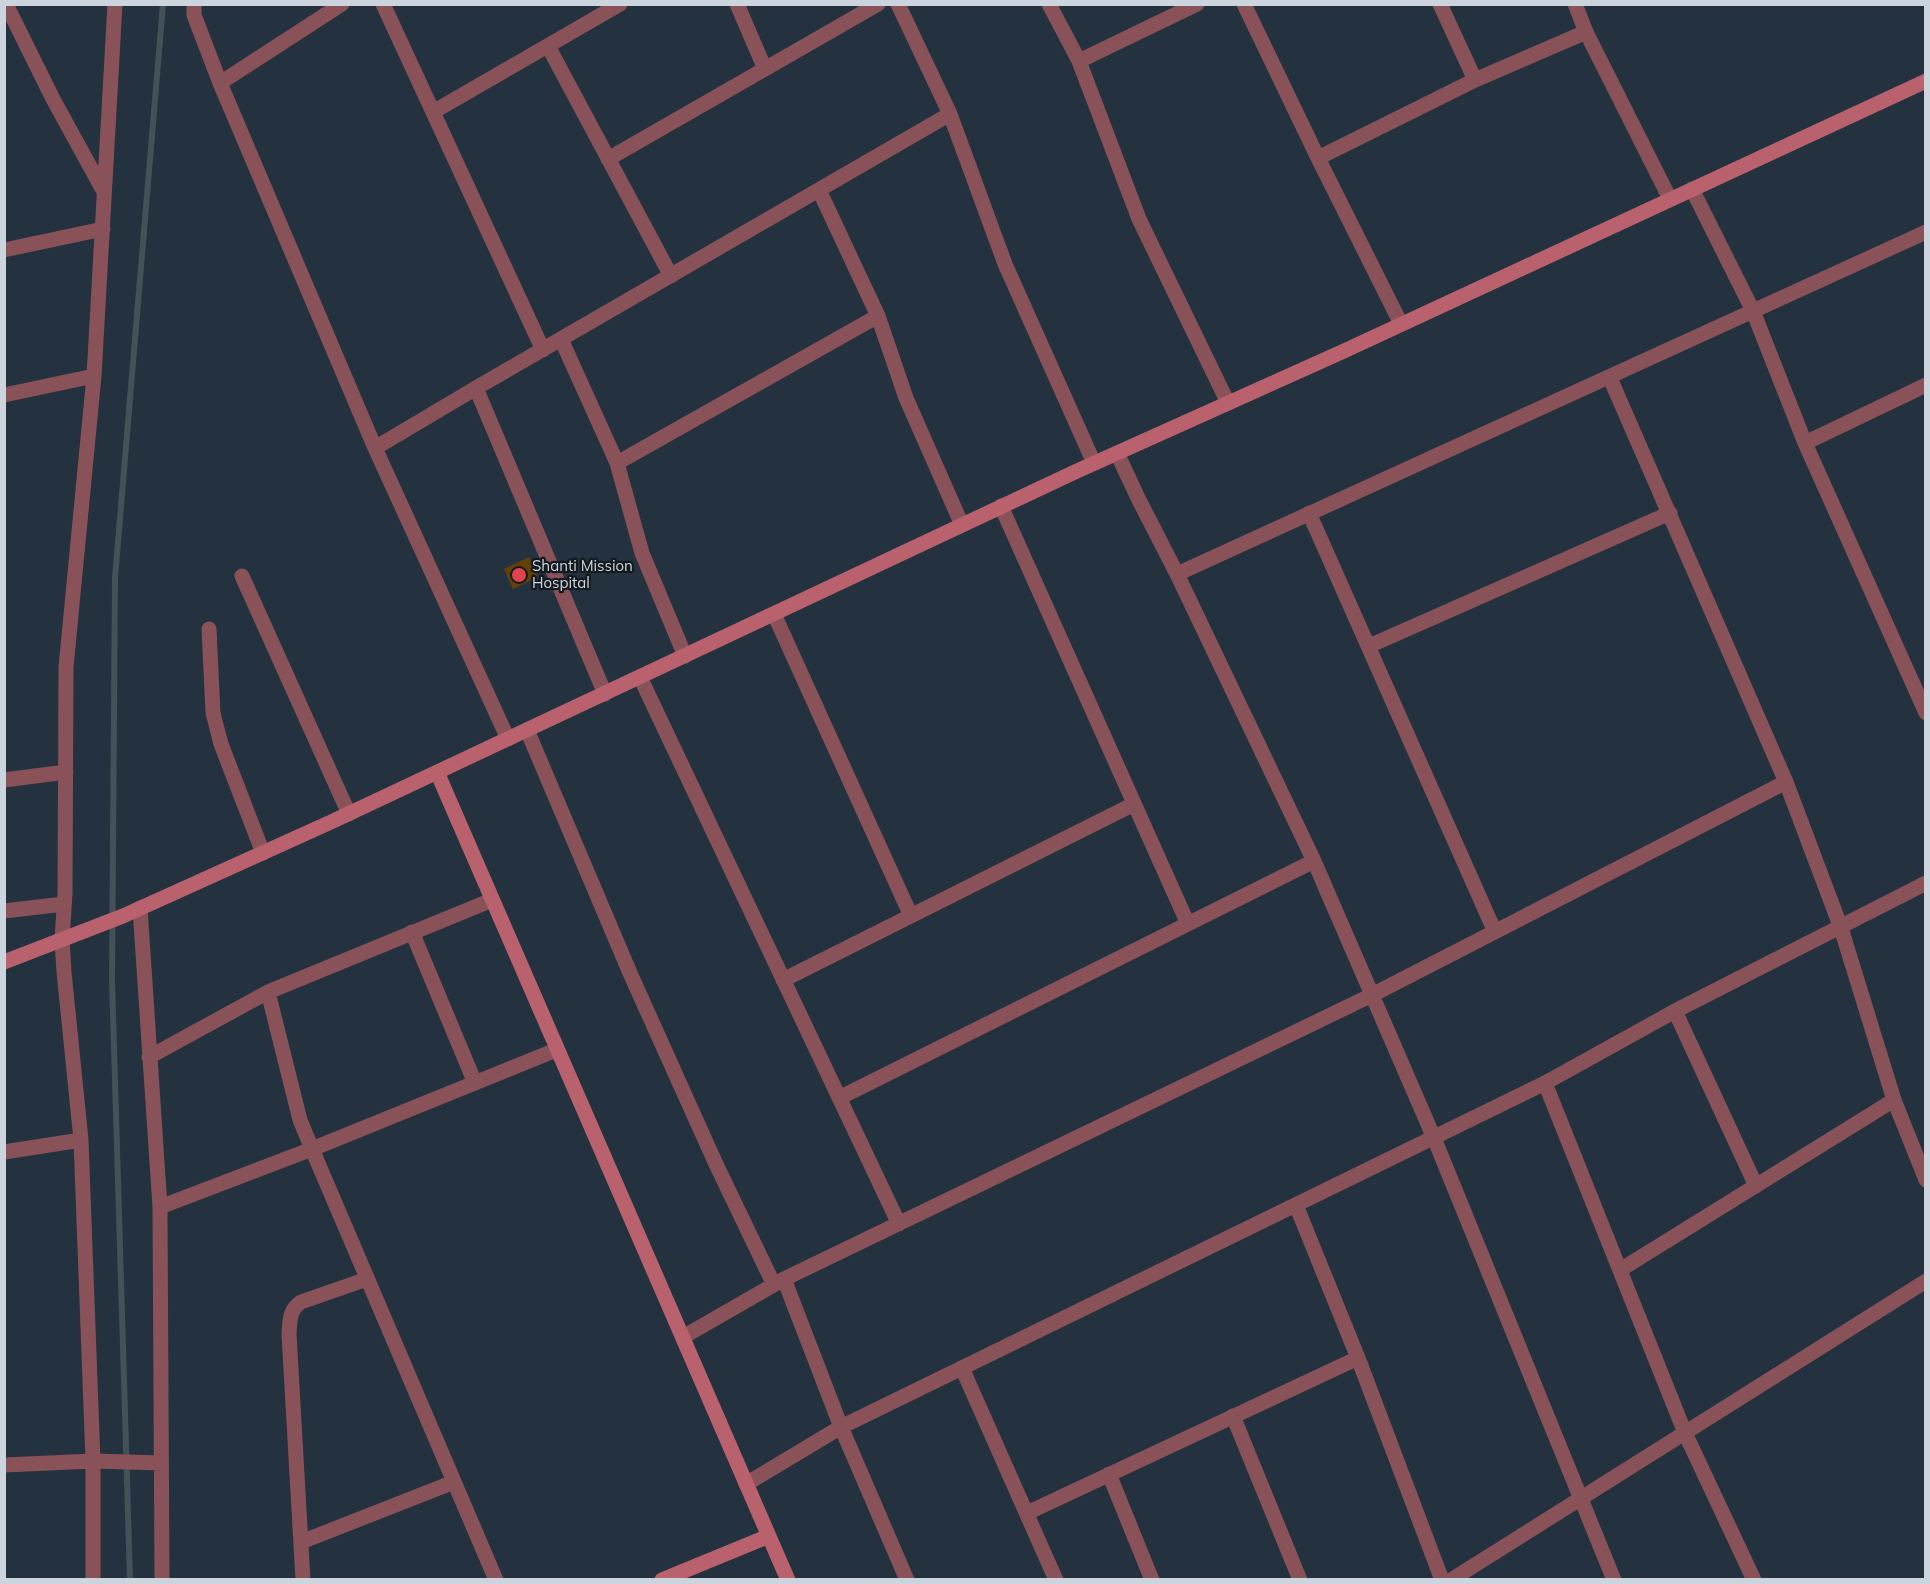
<!DOCTYPE html>
<html>
<head>
<meta charset="utf-8">
<style>
	body { margin:0 }
	#map { position:relative; width:1930px; height:1584px; overflow:hidden; background:#24323f; font-family:Mulish,sans-serif }
	canvas { display:block }
	.frame { position:absolute; inset:0; border:6px solid #ccd5de; pointer-events:none }
</style>
</head>
<body>
<div id="map">
<canvas width="1930" height="1584"></canvas>
<div class="frame"></div>
</div>
<script>
const context = document.querySelector('canvas').getContext('2d');
context.lineJoin = 'round';
function trace(path, color, width, dash) { context.strokeStyle = color; context.lineWidth = width; context.lineCap = dash ? 'butt' : 'round'; context.setLineDash(dash || []); context.stroke(path); }
function fill(path, color) { context.fillStyle = color; context.fill(path, 'evenodd'); }
function drawText(font, color, halo, rows, align = 'center') {
  context.font = font + ' Mulish,sans-serif'; context.lineWidth = 4.5; context.setLineDash([]); context.textBaseline = 'middle'; context.strokeStyle = halo; context.fillStyle = color; for (const [text, x, y, turn = 0] of rows) {
    context.save(); context.translate(x, y); context.rotate((+turn || 0) * Math.PI / 180); context.textAlign = isNaN(turn) ? turn : align; if (halo) context.strokeText(text, 0, 0); context.fillText(text, 0, 0); context.restore();
  }
}
trace(new Path2D(`
	M130,1580L112,981L115,578L163,4`), '#445156', 6);
fill(new Path2D(`
	M529,557L538,577L513,589L504,569Z`), '#654006');
trace(new Path2D(`
	M6,4L53,99L104,192
	M194,4V15L220,83L375,448L508,739
	M383,4L543,350
	M737,4L765,69
	M898,4L950,114L1005,264L1094,463
	M1049,4L1079,61L1139,219L1228,403
	M1244,4L1318,158L1401,324
	M1440,4L1475,80
	M1575,4L1586,32L1670,199
	M548,46L671,276
	M1079,61L1197,4
	M220,83L342,4
	M433,112L620,4
	M1318,158L1475,80L1586,32
	M608,159L878,4
	M1692,189L1753,311L1805,443L1926,713
	M819,190L878,316L906,398L962,525
	M4,250L103,229
	M561,339L617,463L642,553L685,656
	M476,388L605,694
	M4,395L94,376
	M1805,443L1926,385
	M375,448L476,388L950,114
	M1117,453L1138,498L1177,574L1314,861L1434,1138L1614,1580
	M617,463L878,316
	M1001,506L1188,924
	M1309,513L1495,932
	M1177,574L1926,232
	M242,576L349,814
	M774,614L911,916
	M209,629L213,713L221,744L263,853
	M1369,646L1670,513
	M640,677L899,1224
	M527,730L630,973L715,1162L774,1285
	M4,780L66,772
	M1786,782L1841,928L1894,1100L1926,1180
	M492,900L268,992L300,1120L312,1149L556,1050
	M140,908L160,1207
	M4,911L64,904
	M412,932L475,1083
	M783,980L1134,804
	M1675,1011L1756,1186
	M149,1057L268,992
	M1545,1083L1685,1433L1754,1580
	M839,1098L1314,861
	M4,1152L81,1140
	M1296,1205L1358,1358L1442,1580
	M1620,1270L1894,1100
	M784,1279L841,1427L907,1580
	M683,1337L784,1279L1372,995L1786,782L1610,378
	M962,1368L1056,1580
	M1233,1416L1300,1580
	M4,1465L93,1461L161,1463
	M1109,1474L1152,1580
	M746,1484L841,1427L1545,1083L1675,1011L1926,883
	M1027,1513L1358,1358
	M301,1542L454,1482
	M93,1580V1461L81,1140L64,972L62,940L65,894L66,667L94,376L115,4
	M162,1580L160,1207L312,1149L496,1580
	M303,1580L289,1334C290,1321 289,1310 301,1302L367,1279
	M1451,1580L1926,1281`), '#895258', 15);
trace(new Path2D(`
	M437,772C552,1042 670,1311 788,1580
	M4,962L123,916L331,822L1077,471L1344,351L1926,81
	M662,1580L769,1536`), '#b9626e', 15);
for (const [x, y, r, color] of [
	[519,575,8,"#e0444e"]
]) { const dot = new Path2D(); dot.arc(x, y, r, 0, 2 * Math.PI); context.fillStyle = color; context.fill(dot); trace(dot, '#131a1f', 2); }
drawText('15px', '#ccd5de', '#131a1f', [
	["Shanti Mission",532,566],
	["Hospital",532,583]
], 'left');
</script>
</body>
</html>
